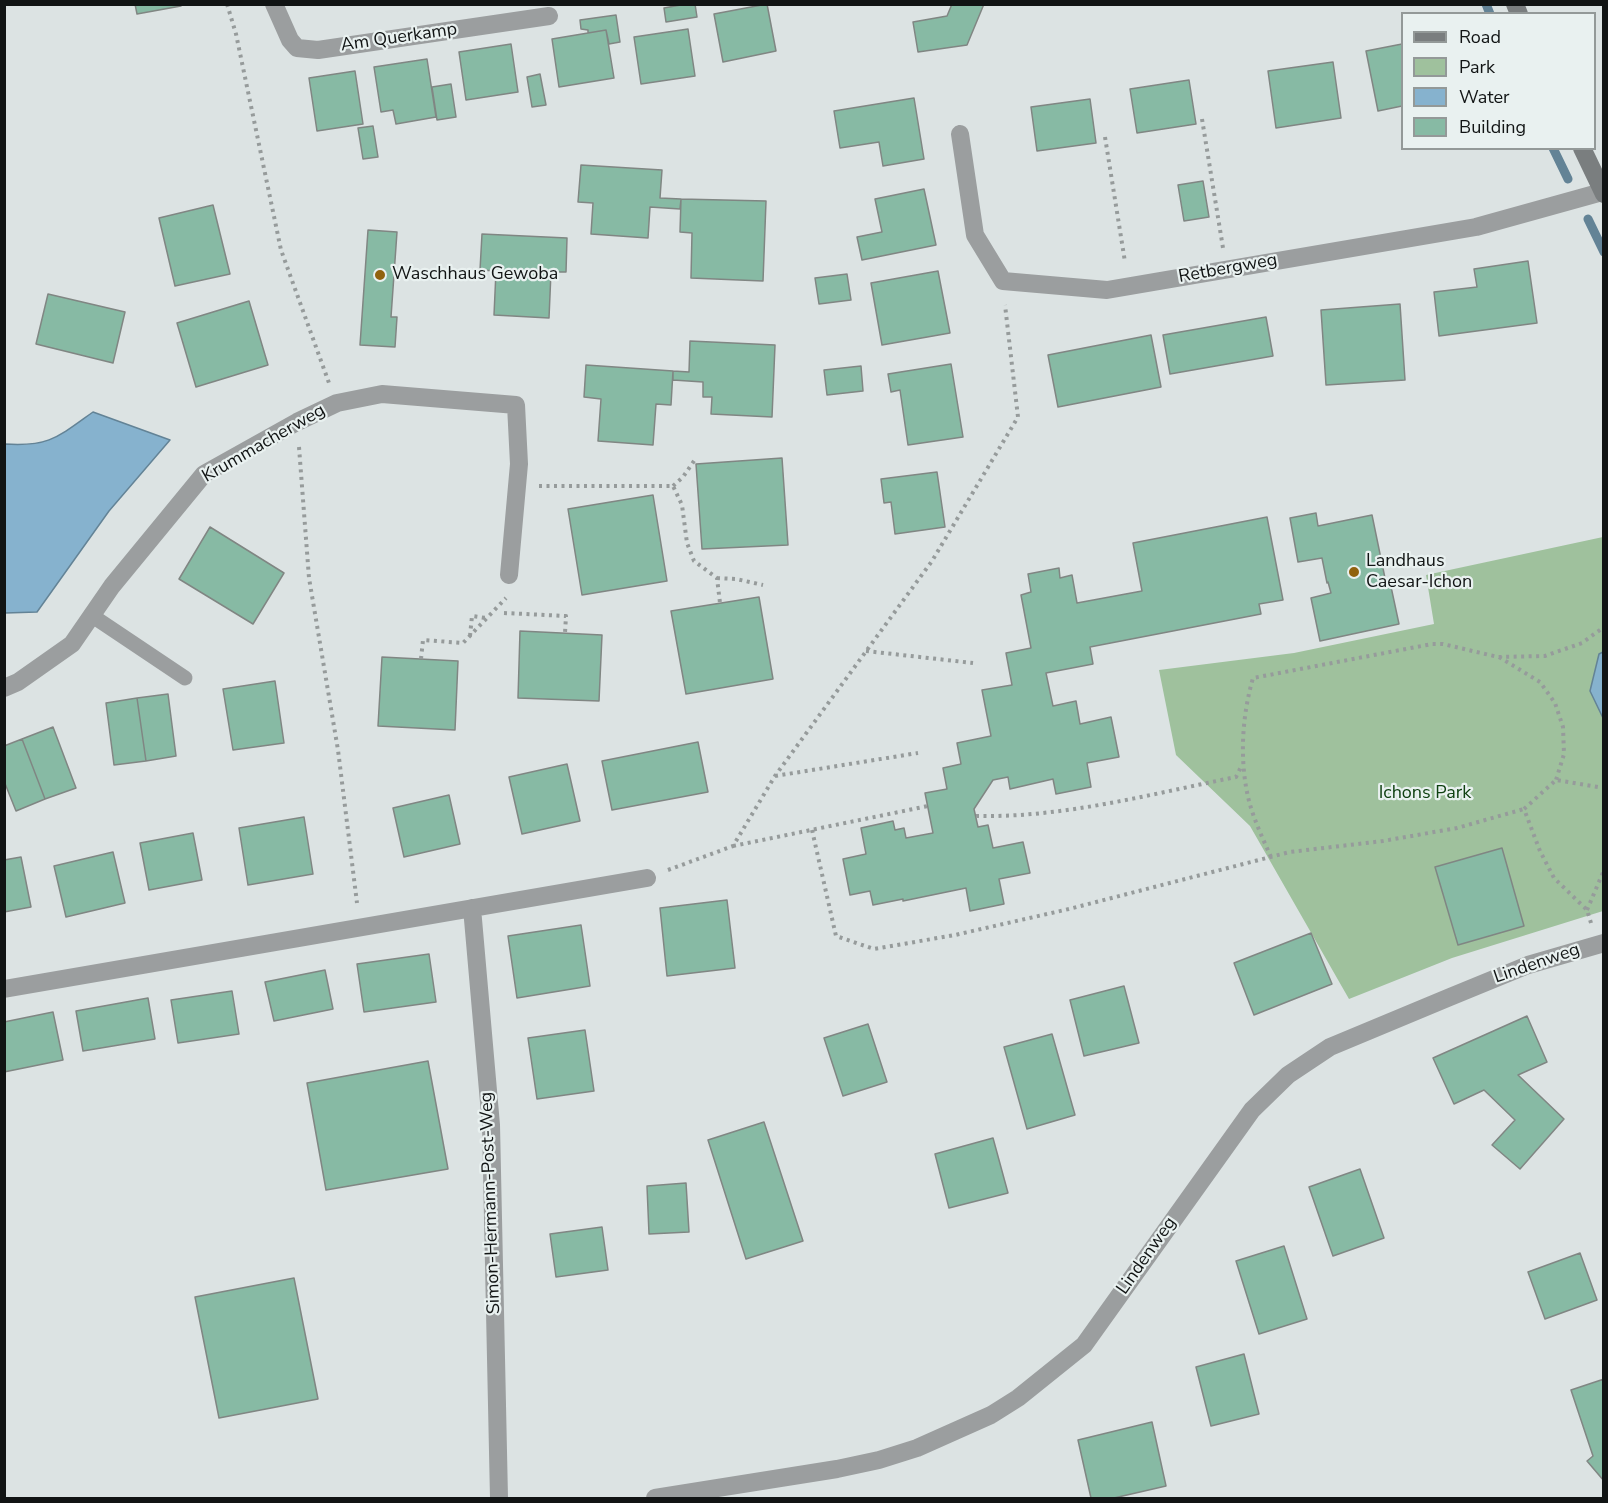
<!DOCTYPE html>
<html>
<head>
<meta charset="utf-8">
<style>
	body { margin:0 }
	#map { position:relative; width:1608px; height:1503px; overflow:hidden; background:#dce3e3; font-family:"Nunito Sans",sans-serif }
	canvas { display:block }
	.frame { position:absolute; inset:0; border:6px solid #111414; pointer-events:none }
	.legend { position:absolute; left:1401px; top:12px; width:195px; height:138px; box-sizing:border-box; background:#e9f1f0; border:2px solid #939998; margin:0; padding:8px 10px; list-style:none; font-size:18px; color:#111414 }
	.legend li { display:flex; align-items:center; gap:12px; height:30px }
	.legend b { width:30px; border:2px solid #939998 }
</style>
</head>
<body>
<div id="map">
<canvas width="1608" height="1503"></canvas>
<div class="frame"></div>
<ul class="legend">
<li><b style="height:8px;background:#7a7e7f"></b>Road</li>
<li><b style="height:16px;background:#9fc19d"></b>Park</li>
<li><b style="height:16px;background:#86b2ce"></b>Water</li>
<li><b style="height:16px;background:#87baa4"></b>Building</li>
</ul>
</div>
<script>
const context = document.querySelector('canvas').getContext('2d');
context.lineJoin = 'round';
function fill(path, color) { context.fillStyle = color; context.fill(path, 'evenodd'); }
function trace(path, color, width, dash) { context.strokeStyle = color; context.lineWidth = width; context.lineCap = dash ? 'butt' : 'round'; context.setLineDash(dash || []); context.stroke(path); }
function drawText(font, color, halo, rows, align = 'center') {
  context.font = font + ' "Nunito Sans",sans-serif'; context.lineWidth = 4.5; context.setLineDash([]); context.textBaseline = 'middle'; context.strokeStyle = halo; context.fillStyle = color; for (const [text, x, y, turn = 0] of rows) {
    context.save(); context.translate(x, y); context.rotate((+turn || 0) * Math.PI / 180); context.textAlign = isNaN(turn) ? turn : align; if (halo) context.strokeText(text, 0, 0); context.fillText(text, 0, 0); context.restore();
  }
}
fill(new Path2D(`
	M1603,537V911L1452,958L1349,999L1250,826L1176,755L1159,670L1294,653L1434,624L1426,575Z`), '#9fc19d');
const water = new Path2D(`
	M93,412L170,440L109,511L37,612L5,613V444C49,447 58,437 93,412Z
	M1603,652V718L1590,691L1599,654Z`);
fill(water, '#86b2ce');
trace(water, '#638396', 1.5);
trace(new Path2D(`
	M1486,4L1490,14
	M1553,148L1568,179
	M1588,219L1604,252`), '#638396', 9);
const building = new Path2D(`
	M135,4H181V6L137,14Z
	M686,4H695L697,17L666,22L664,8Z
	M767,4L776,51L723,62L714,14Z
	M952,4H984L967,45L918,52L913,22L947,16Z
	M616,15L620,42L609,44L606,30L588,33V30L581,29L580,20Z
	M688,29L695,76L641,84L634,37Z
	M606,30L614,78L559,87L552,39Z
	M511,44L518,92L466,100L459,52Z
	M1402,44V106L1378,111L1366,51Z
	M427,59L436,117L396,124L393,110L381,112L374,67Z
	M1333,62L1341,118L1276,128L1268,71Z
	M355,71L363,124L317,131L309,78Z
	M540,74L546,105L532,107L527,77Z
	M1189,80L1196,124L1137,133L1130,89Z
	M451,84L456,117L437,120L432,87Z
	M914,98L924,159L883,166L879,142L840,148L834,111Z
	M1090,99L1096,143L1037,151L1031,107Z
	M373,126L378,157L363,159L358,128Z
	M581,165L662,170L660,198L681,199L680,209L650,207L648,238L591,234L593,203L578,202Z
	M1203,181L1209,217L1184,221L1178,185Z
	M924,189L936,245L862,260L857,237L882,232L875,199Z
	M681,199L766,201L763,281L691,278L692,233L680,232Z
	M213,205L230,274L175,286L159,218Z
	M368,230L397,232L391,317H397L395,347L360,345Z
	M482,234L567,238L566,272H551L549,318L494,315L496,271L480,270Z
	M1528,261L1537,323L1439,336L1434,292L1477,287L1474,269Z
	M938,271L950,333L882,345L871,283Z
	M847,274L851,300L819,304L815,278Z
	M48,294L125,312L113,363L36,344Z
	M249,301L268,365L196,387L177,323Z
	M1400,304L1405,380L1326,385L1321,310Z
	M1266,317L1273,356L1170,374L1163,335Z
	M1151,335L1161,387L1058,407L1048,355Z
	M690,341L775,345L772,417L711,414L712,397H703V382L673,380V371L689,372Z
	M951,364L963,437L908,445L900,390L891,392L888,374Z
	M586,365L673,371L671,405L656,404L653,445L598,441L601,399L584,397Z
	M861,366L863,391L827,395L824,370Z
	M782,458L788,545L702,549L696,464Z
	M937,472L945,527L895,534L891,502L884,503L881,479Z
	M653,495L667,581L582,595L568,509Z
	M1316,513L1318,526L1372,515L1386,583L1390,582L1399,624L1320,641L1311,598L1331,593L1328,582L1327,583L1322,558L1298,562L1290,518Z
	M1267,517L1283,600L1259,604L1261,614L1090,647L1093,664L1046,673L1053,706L1076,701L1080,724L1111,717L1119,757L1087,763L1091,787L1056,794L1053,779L1010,789L1008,777L993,780L974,809L978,827L988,825L993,848L1023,842L1030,873L999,879L1004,904L970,911L966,888L903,901V899L873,905L870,891L850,895L843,859L866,854L861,828L893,821L895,830L904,828L906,838L933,833L925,793L947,789L943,768L961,764L957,743L991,736L982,690L1012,685L1006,653L1031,648L1021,595L1031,592L1028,574L1059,568L1060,578L1072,575L1077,603L1142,591L1133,543Z
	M210,527L284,573L253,624L179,579Z
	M759,597L773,679L686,694L671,611Z
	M520,631L602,635L599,701L518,698Z
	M382,657L458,661L455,730L378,726Z
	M275,681L284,743L233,750L223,689Z
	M168,694L176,756L146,761L137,698Z
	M137,698L146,761L114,765L106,703Z
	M53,727L76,788L45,799L22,739Z
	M22,739L45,799L16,811L4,781V746Z
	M698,742L708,792L612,810L602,761Z
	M567,764L580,821L522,834L509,777Z
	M449,795L460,844L404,857L393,808Z
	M304,817L313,874L248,885L239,828Z
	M193,833L202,880L149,890L140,843Z
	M1502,848L1524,926L1458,945L1435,867Z
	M113,852L125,903L66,917L54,866Z
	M21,857L31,907L4,912V860Z
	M727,900L735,968L667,976L660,908Z
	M581,925L590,986L517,998L508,936Z
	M1311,933L1332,984L1254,1015L1234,963Z
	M429,954L436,1002L364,1012L357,964Z
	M325,970L333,1009L274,1021L265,982Z
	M1124,986L1139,1043L1084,1056L1070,1000Z
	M232,991L239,1034L178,1043L171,1000Z
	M148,998L155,1039L83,1051L76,1011Z
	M53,1012L63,1060L4,1072V1022Z
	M1527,1016L1547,1062L1518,1075L1564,1119L1520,1169L1492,1145L1515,1120L1484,1090L1454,1104L1433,1058Z
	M868,1024L887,1082L843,1096L824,1038Z
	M585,1030L594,1091L537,1099L528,1038Z
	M1052,1034L1075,1115L1027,1129L1004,1047Z
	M428,1061L448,1169L326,1190L307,1083Z
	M764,1122L803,1241L746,1259L708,1140Z
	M993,1138L1008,1193L949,1208L935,1154Z
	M1360,1169L1384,1238L1333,1256L1309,1187Z
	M686,1183L689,1232L649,1234L647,1186Z
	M602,1227L608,1270L556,1277L550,1234Z
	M1284,1246L1307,1319L1259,1334L1236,1261Z
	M1580,1253L1597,1300L1545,1319L1528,1272Z
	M294,1278L318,1399L219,1418L195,1297Z
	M1244,1354L1259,1414L1211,1426L1196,1367Z
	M1604,1379V1481L1587,1461L1593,1456L1571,1390Z
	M1152,1422L1166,1486L1114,1498H1091L1078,1440Z`);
fill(building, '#87baa4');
trace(building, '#808683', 1.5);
trace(new Path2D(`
	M227,4L236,34L281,250L329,383
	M1202,119L1223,248
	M1105,137L1125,262
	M299,447L309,578L338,750L357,903
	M539,486H673L682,505L687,543L694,561L717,578L720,603
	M673,486L683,477L696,458
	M717,578L736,579L763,585
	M504,613L566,616L565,633
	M470,636L472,616L486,618
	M866,651L973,663
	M1499,657L1540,682L1555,703L1563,727L1564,754L1556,780
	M421,659L423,640L463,643L506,598
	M775,776L918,753
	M976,816C1063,818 1151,794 1236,777L1242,765
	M812,830L836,936L874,949L955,935L1069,909L1290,852L1383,841L1457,828L1524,809
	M733,846L928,806
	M1271,857C1263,839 1254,820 1249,801C1239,761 1242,716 1253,678L1432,644H1443L1498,657L1545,656L1582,643L1604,627
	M668,870L733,846L775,776L932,561L1018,417L1005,305
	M1587,910L1604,870
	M1591,923L1587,910L1554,878L1540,851L1524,809L1556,780L1604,788`), '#969b9b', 4, [3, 4.5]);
trace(new Path2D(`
	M91,615L185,678`), '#9b9e9f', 15);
trace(new Path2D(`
	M274,4L290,40L297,48L318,50L549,16
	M960,134L975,235L1003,281L1107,290L1476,227L1602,192
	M4,688L18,682L72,644L112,586L204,474L297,422L337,403L382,394L516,405L519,464L509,575
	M472,908L491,1125L499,1498
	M4,989L647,878
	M655,1498L837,1469L879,1460L917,1448L991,1415L1018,1398L1084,1345L1252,1110L1288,1075L1330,1047L1450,997L1528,965L1604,943`), '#9b9e9f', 18);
trace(new Path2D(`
	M1515,4L1519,14
	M1582,148L1604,194`), '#7a7e7f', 18);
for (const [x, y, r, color] of [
	[380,275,6,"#91620e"],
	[1354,572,6,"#91620e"]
]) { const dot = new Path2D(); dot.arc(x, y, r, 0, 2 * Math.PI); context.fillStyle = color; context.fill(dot); trace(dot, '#e9f1f0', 2); }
drawText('18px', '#111414', '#e9f1f0', [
	["Am Querkamp",399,38,-8],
	["Retbergweg",1228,269,-10],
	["Krummacherweg",264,444,-30],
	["Lindenweg",1537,964,-19],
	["Simon-Hermann-Post-Weg",491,1203,-92],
	["Lindenweg",1147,1256,-55]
]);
drawText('18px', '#111414', '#e9f1f0', [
	["Waschhaus Gewoba",392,275],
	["Landhaus",1366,562],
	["Caesar-Ichon",1366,583]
], 'left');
drawText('18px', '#0f4111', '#e9f1f0', [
	["Ichons Park",1425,794]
]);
</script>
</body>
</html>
